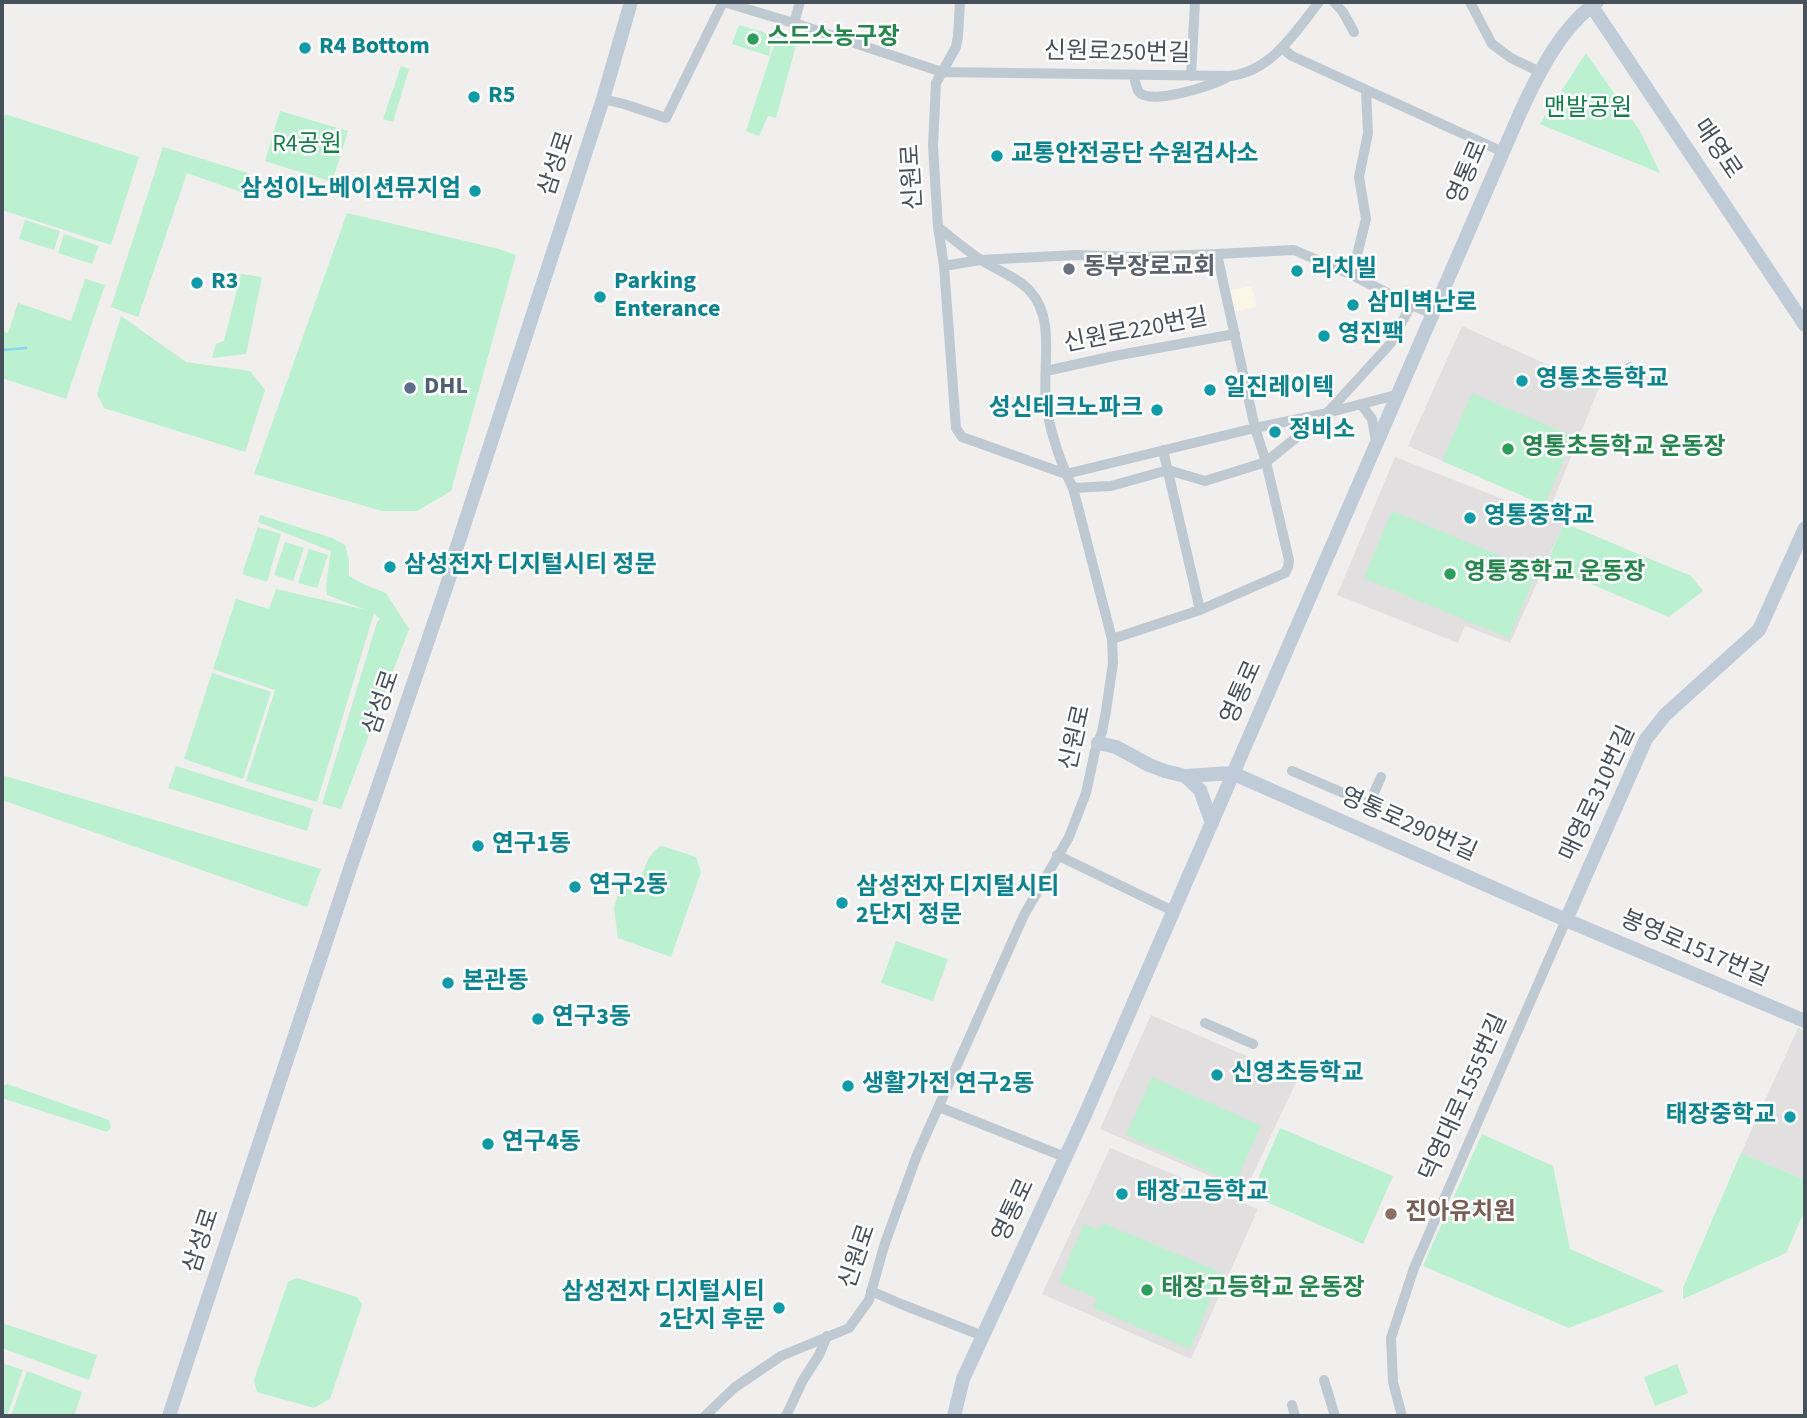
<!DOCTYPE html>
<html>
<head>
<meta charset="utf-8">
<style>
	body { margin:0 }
	#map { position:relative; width:1807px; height:1418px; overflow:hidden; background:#f1eeee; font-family:"Source Sans 3",sans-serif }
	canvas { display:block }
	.frame { position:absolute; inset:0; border:4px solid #46515c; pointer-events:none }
</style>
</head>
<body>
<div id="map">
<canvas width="1807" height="1418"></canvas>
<div class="frame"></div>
</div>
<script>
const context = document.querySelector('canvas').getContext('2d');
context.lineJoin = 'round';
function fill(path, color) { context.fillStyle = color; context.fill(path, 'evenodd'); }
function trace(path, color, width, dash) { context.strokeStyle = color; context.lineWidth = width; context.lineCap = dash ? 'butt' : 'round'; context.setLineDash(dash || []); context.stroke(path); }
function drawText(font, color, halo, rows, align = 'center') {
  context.font = font + ' "Source Sans 3","Noto Sans KR",sans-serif'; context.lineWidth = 5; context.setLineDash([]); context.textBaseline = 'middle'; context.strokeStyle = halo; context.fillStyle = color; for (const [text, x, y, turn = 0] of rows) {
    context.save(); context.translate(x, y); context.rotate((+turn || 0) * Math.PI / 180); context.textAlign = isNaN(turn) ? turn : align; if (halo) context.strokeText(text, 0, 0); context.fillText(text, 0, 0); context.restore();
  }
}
fill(new Path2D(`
	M1252,286L1256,307L1233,312L1228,291Z`), '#fcf6e7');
fill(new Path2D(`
	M1462,326L1599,388L1551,506L1544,505L1408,446Z
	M1395,457L1564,523L1510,643L1465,626L1458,643L1337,595Z
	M1151,1015L1298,1078L1245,1191L1100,1129Z
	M1798,1028L1805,1031V1180L1741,1153Z
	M1110,1148L1258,1209L1191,1359L1042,1294Z`), '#e2dfe0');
fill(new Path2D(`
	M739,25L773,35L769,56L732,44Z
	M777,36L797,42L776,118L768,116L759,136L746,131Z
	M1586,53L1640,131L1660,173L1540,124Z
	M401,66L409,69L393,122L383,119Z
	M280,111L348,131L332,182L265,161Z
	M5,114L139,157L111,245L2,210V124Z
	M163,147L248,173L241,192L187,173L138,317L111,307Z
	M347,213L499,249L516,255L451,491L417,511H382L254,474Z
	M25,220L60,231L54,250L19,239Z
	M64,234L99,246L92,264L58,253Z
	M241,274L262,277L246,354L212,358L216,344L224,341Z
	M85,279L105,285L66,399L2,378V331L8,333L18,303L71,321Z
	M121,316L186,362L250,371L265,390L245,452L104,408L97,394Z
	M1472,393L1574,437L1544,505L1442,461Z
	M1392,511L1537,571L1509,638L1364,578Z
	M260,515L332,538L345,545L349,561V576L363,584L386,593L409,629L341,809L322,804L377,622L380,619L374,613L317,802L246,781L275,690L213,669L236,599L269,609L276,589L366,610L327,595L326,585L331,551L258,522Z
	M1564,523L1691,576L1703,591L1669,617L1546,565Z
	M258,527L281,534L267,582L242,574Z
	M285,542L304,548L293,581L274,575Z
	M309,549L328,555L317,588L298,583Z
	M212,673L271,692L243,779L184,759Z
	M176,766L313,809L307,831L168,788Z
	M2,775L321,869L307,907L2,800Z
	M662,846L696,857L701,872L671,957L618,938L614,908L620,886L636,892C642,878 646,852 662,846Z
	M896,941L948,959L933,1001L881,983Z
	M1152,1077L1261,1126L1235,1183L1126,1135Z
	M7,1084L109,1120L111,1128L107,1132L2,1098V1086Z
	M1280,1128L1393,1176L1363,1244L1251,1195Z
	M1482,1134L1553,1166L1570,1249L1665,1291L1569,1328L1423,1266Z
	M1741,1153L1805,1180V1210L1786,1253L1683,1299V1288Z
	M1103,1223L1222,1273L1190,1349L1093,1308L1097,1298L1059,1282L1084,1224L1099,1230Z
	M297,1278L357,1297L362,1305L330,1399L314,1408L257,1392L254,1380L288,1282Z
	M2,1323L97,1355L89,1380L2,1348Z
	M2,1363L23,1370L7,1416H2Z
	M1677,1364L1688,1393L1655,1406L1644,1377Z
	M27,1371L82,1392L74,1416H11Z`), '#bbf0d0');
trace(new Path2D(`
	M2,350L26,348`), '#87d8ee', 2.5);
trace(new Path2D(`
	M1334,2L1343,12L1354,32
	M1470,2L1492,44L1511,58L1540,72
	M727,3L797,24L942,72L1230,76C1272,71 1295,32 1319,2
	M794,23L800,2
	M1282,48L1292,56L1503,152
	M1134,76C1135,80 1136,88 1139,92C1151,106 1212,85 1226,78
	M1191,76L1195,2
	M603,99L624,104L666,118L723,2L727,3V2
	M938,227L944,266L956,428L962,437L1066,474L1255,428L1323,414L1396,395
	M944,266L980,260L1076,255L1136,257L1217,254
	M1352,275L1366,219L1359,177L1368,133L1366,91
	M1046,371L1114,356L1235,334
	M1625,376L1630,367
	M1361,404L1372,419L1376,441
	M1163,450L1200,610
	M1073,488L1111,486L1168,470L1205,481L1266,462L1329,411L1391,343L1411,305
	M1112,639L1200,610L1285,573L1288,567L1289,560L1266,462L1255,428L1217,254L1294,250L1352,275L1411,305L1434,314
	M1292,771L1369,804L1381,777
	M1057,855L1173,911
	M1205,1023L1253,1044
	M939,1107L1065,1157
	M871,1291L901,1304L983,1336
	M1324,1380L1335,1416
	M1292,1405L1295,1416
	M705,1416L734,1388L781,1356L849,1328L869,1300L884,1246L917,1155L1024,915L1069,837L1086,793L1095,751L1102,732L1106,711L1113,663L1112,639L1073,488C1061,465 1048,426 1046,401C1042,366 1056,319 1030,291C1017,277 997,270 981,260C966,250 952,238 938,227L933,146L936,83L956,47L958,36L960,2
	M786,1416L803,1380L819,1355L827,1336
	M1402,1416L1393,1382L1391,1338L1414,1268L1566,920`), '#bec9d1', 10);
trace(new Path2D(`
	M1589,2L1805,325
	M1098,743L1116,747L1149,765L1165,771L1185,776L1232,773L1566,920L1805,1021
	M1185,776L1200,790L1212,823
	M1566,920L1646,739L1665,715L1759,630L1805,528
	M169,1416L350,869L451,573L453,559L603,99L631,2
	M954,1416L963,1379L1084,1117L1520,113C1538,74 1561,27 1597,2`), '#c0cbd8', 14);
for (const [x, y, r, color] of [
	[753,39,7,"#2e9e5b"],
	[305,48,7,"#0f9aa8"],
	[474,97,7,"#0f9aa8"],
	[997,156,7,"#0f9aa8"],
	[475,191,7,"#0f9aa8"],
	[1069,269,7,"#6b7280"],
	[1297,271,7,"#0f9aa8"],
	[197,283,7,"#0f9aa8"],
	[600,297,7,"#0f9aa8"],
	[1353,305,7,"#0f9aa8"],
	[1324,336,7,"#0f9aa8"],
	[1522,381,7,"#0f9aa8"],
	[410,388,7,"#5c6f8a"],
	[1210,390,7,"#0f9aa8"],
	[1157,410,7,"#0f9aa8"],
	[1275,432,7,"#0f9aa8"],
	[1508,449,7,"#2e9e5b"],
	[1470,518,7,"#0f9aa8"],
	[390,567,7,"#0f9aa8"],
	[1450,574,7,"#2e9e5b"],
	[478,846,7,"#0f9aa8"],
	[575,887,7,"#0f9aa8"],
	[842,903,7,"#0f9aa8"],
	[448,983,7,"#0f9aa8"],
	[538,1019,7,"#0f9aa8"],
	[1217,1075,7,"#0f9aa8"],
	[848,1086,7,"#0f9aa8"],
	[1790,1117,7,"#0f9aa8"],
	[488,1144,7,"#0f9aa8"],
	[1122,1194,7,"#0f9aa8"],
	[1391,1214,7,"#8d6e63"],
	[1147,1290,7,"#2e9e5b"],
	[779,1308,7,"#0f9aa8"]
]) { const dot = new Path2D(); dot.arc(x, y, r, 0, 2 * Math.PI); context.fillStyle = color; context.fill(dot); trace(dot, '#fff', 2.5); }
drawText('bold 24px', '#27864d', '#fff', [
	["스드스농구장",767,39],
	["영통초등학교 운동장",1522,449],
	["영통중학교 운동장",1464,574],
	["태장고등학교 운동장",1161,1290]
], 'left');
drawText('bold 24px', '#0d838f', '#fff', [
	["R4 Bottom",319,48],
	["R5",488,97],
	["교통안전공단 수원검사소",1011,156],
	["삼성이노베이션뮤지엄",461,191,"right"],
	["리치빌",1311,271],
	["R3",211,283],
	["Parking",614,283],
	["Enterance",614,311],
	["삼미벽난로",1367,305],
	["영진팩",1338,336],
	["영통초등학교",1536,381],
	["일진레이텍",1224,390],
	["성신테크노파크",1143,410,"right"],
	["정비소",1289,432],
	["영통중학교",1484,518],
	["삼성전자 디지털시티 정문",404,567],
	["연구1동",492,846],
	["연구2동",589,887],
	["삼성전자 디지털시티",856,889],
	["2단지 정문",856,917],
	["본관동",462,983],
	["연구3동",552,1019],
	["신영초등학교",1231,1075],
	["생활가전 연구2동",862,1086],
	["태장중학교",1776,1117,"right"],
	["연구4동",502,1144],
	["태장고등학교",1136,1194],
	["삼성전자 디지털시티",765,1294,"right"],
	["2단지 후문",765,1322,"right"]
], 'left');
drawText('24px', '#46515c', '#fff', [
	["신원로250번길",1117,54,1],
	["매영로",1716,150,56],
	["삼성로",558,164,-72],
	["영통로",1469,173,-67],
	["신원로",914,177,-93],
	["신원로220번길",1136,332,-11],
	["영통로",1243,693,-66],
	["삼성로",383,703,-71],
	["신원로",1077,738,-77],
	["매영로310번길",1599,794,-65],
	["영통로290번길",1408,826,24],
	["봉영로1517번길",1694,950,23],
	["덕영대로1555번길",1465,1098,-66],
	["영통로",1015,1211,-65],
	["삼성로",203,1241,-72],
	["신원로",859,1257,-71]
]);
drawText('24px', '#157f4a', '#fff', [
	["맨발공원",1588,110],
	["R4공원",307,146]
]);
drawText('bold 24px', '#5b616d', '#fff', [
	["동부장로교회",1083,269]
], 'left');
drawText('bold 24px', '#4e5e75', '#fff', [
	["DHL",424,388]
], 'left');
drawText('bold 24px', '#785e54', '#fff', [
	["진아유치원",1405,1214]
], 'left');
</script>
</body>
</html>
